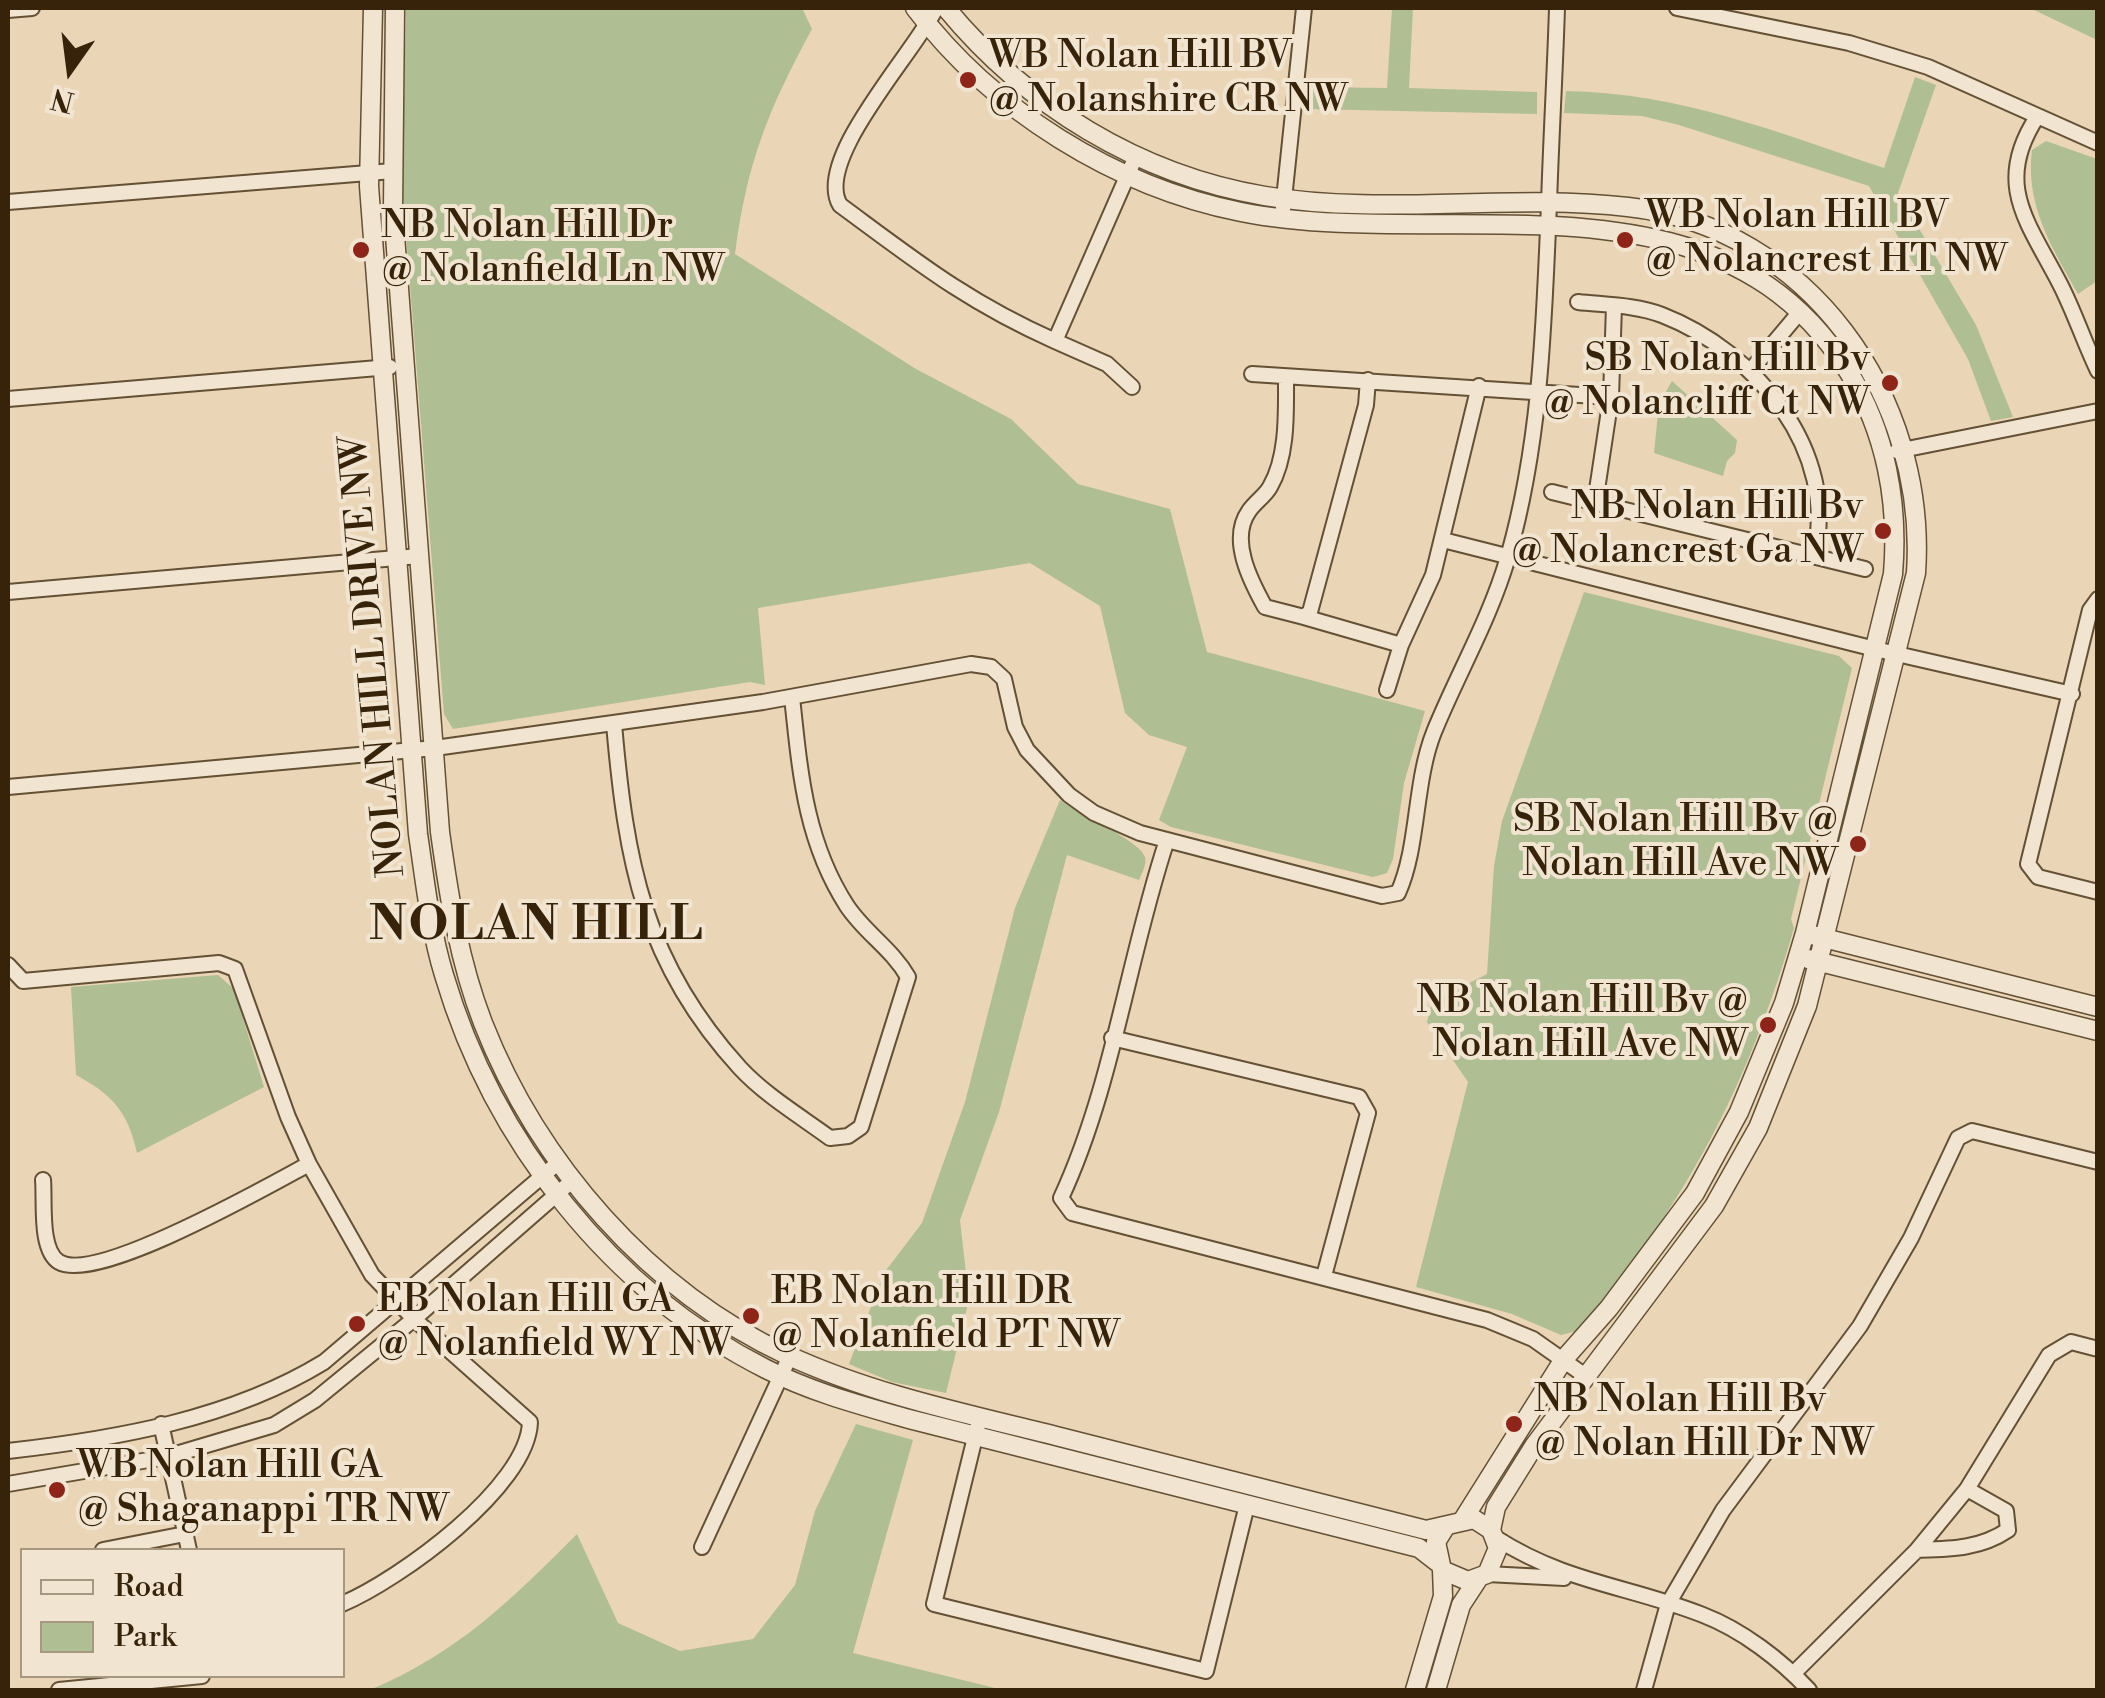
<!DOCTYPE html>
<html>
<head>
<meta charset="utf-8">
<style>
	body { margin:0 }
	#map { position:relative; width:2105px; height:1698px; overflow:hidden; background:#ead5b6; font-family:"Libre Bodoni",serif }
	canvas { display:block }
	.frame { position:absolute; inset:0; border:10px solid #36230a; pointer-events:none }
	.legend { position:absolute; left:20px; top:1548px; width:325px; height:130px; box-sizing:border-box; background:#f1e4d0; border:2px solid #a69781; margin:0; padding:12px 18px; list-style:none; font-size:30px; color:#36230a }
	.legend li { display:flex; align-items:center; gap:20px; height:50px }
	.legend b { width:50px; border:2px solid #a69781 }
	.north { position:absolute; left:20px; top:20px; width:100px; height:100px; -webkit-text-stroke:8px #f1e4d0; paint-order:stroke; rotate:194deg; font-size:28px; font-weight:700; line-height:40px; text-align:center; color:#36230a }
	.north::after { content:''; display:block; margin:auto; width:35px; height:45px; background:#36230a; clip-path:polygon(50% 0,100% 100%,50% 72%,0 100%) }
</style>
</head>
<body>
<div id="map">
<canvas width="2105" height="1698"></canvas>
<div class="frame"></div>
<ul class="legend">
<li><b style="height:12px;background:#f1e4d0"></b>Road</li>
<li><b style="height:28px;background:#b0be93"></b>Park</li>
</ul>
<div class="north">N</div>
</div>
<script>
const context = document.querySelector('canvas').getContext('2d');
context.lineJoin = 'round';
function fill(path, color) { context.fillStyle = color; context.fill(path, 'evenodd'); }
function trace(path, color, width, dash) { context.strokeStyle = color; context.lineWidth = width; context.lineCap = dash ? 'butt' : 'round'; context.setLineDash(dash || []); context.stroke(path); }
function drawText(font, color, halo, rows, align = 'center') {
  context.font = font + ' "Libre Bodoni",serif'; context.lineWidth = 8; context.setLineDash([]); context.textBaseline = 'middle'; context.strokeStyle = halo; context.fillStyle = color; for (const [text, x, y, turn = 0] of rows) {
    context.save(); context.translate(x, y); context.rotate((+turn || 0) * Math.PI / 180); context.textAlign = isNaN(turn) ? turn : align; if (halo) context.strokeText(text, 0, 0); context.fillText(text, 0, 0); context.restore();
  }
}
fill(new Path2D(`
	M406,8H802L812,29C768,110 747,162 735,254L916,369L1011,419L1078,484L1170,509L1207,652L1425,711L1404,783L1393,859L1387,873L1373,877L1171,827L1159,820L1187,747L1149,735L1125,713L1100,606L1030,563L758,608L765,685L750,682L453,729L444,714L402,184Z
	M1392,8H1413L1409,88L1537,92V114L1308,109L1310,87L1387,88Z
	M2030,8H2097V40Z
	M1915,77L1936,85L1898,193L1976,325L2013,417L1991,421L1968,359L1869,186L1679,125L1642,116L1564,113L1566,91C1681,93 1776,132 1884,168Z
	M2046,141L2097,159V281L2078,294C2052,248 2025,205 2032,150Z
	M1672,381L1737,440L1735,453L1727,461L1723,476L1654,453L1659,404Z
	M1584,592L1839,656L1852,668L1791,919L1794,928C1747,1089 1686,1204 1577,1331L1561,1335L1512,1314L1416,1287L1468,1082L1427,1022L1432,1002L1487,974L1494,866L1502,821Z
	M1060,800C1078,815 1140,840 1145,857C1147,864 1142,873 1139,880L1067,855L999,1112L960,1220L969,1300L946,1393L892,1382L849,1364L884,1273L922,1223L965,1102L1015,908Z
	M218,975L234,989L264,1087L137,1153C128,1112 113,1095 76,1075L71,987Z
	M856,1424L913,1440L853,1653L1003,1690H370C459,1652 510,1601 577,1534L618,1623L680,1651L753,1639L795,1585L815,1511Z`), '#b0be93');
const minor = new Path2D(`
	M936,8C916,51 813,159 840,205C916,261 967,302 1055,341L1136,156
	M1677,8L1849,43L1928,67L2098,143
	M8,10L32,8
	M2037,117C1993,184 2028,222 2060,284C2074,311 2084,342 2098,371
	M8,202L393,171
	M1282,218L1304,8
	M1578,302C1605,305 1636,305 1662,315C1755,351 1840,451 1814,556
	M1055,341L1107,364L1132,387
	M1751,370L1799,313
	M1252,374L1611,397
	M1286,378C1286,412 1288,456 1270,487C1265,496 1255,502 1249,511C1229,539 1250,580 1265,607L1304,617L1310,612L1366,405L1368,380
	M8,399L390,367
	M1897,451L2098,411
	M1552,492L1865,569
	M1595,503L1611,397L1614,306
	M1443,540L1875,649L2072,694
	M8,592L419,556
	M2098,599L2090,610L2028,864L2038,877L2098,892
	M1304,617L1401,645
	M1387,690L1401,645L1433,575L1479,386
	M614,724C626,861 643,962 740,1068C765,1095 800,1116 830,1138L848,1136L861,1127L908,977C892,949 865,933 847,906C805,841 800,772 792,697
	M8,787L435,748L763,702L971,664L991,667L1004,679L1015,727L1027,750L1069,795L1094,813L1140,833L1382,896L1398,893C1419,847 1414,782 1434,732C1458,673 1490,619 1508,557C1541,441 1544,324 1549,204C1551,139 1555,73 1557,8
	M1167,840C1128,957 1113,1086 1061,1198L1072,1213L1487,1320L1533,1339L1584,1375
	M8,965L23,981L219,963L235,969L288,1117L309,1164L372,1275L414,1319L530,1422C528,1487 399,1580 342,1604
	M1112,1038L1359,1097L1368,1113L1324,1276
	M43,1180C45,1200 39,1250 59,1262C97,1284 268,1186 309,1164
	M980,1417L934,1604L1206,1671L1247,1505
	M161,1424L189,1550
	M8,1451C115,1439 231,1419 324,1362L560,1161
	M8,1484L166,1457L274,1425L315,1400L414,1319L573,1180
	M1496,1538C1566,1583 1630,1586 1703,1615C1742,1630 1781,1660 1809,1690
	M702,1547L790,1356
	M103,1550L185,1534
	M1917,1550C1950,1549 1980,1549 2008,1530L2006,1511L1967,1489
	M1487,1574L1564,1578
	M1793,1674L1917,1550L1967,1489L2049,1355L2071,1342L2098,1349
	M59,1690L202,1676
	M1644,1690L1668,1604L1723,1510L1860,1326L1911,1238L1958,1138L1972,1131L2098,1162`);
const tertiary = new Path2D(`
	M373,8L369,186L418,834C425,881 430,929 444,975C493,1141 611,1291 766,1369C811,1392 860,1405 909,1419L1419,1548L1437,1562
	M395,8L393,209L440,832C449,897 459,961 483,1023C538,1163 649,1291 787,1355C874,1395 968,1414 1060,1437C1182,1468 1304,1499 1426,1530L1474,1519L1491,1530L1498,1548L1487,1574L1468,1581L1442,1570L1436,1542L1446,1526
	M915,8C992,110 1115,187 1241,212C1446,253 1715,158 1848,371C1886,432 1899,503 1893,574L1805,933L1784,1003L1739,1112L1695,1193L1609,1308L1564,1359L1464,1518
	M946,8C1026,105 1139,175 1265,196C1384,216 1508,193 1628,207C1809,227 1928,398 1916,573L1807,1006L1758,1128L1714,1206L1534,1446L1496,1507L1491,1530
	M1812,935L2098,1007
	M1808,959L2098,1031
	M1415,1690L1443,1596L1442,1570
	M1436,1690L1461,1605L1478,1579`);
trace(minor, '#635035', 18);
trace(tertiary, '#635035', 21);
trace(minor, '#f1e4d0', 14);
trace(tertiary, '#f1e4d0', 18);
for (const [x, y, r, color] of [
	[968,80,10,"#8f2418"],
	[1625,240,10,"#8f2418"],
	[361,250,10,"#8f2418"],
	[1890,383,10,"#8f2418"],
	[1883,531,10,"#8f2418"],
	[1858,844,10,"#8f2418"],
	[1768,1025,10,"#8f2418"],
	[751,1316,10,"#8f2418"],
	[357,1324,10,"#8f2418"],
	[1514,1424,10,"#8f2418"],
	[57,1490,10,"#8f2418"]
]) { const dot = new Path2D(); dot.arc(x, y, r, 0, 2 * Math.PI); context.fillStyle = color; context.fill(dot); trace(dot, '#f1e4d0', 4); }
drawText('38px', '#36230a', '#f1e4d0', [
	["WB Nolan Hill BV",988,58],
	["@ Nolanshire CR NW",988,102],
	["WB Nolan Hill BV",1645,218],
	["@ Nolancrest HT NW",1645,262],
	["NB Nolan Hill Dr",381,228],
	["@ Nolanfield Ln NW",381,272],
	["SB Nolan Hill Bv",1870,361,"right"],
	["@ Nolancliff Ct NW",1870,405,"right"],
	["NB Nolan Hill Bv",1863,509,"right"],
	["@ Nolancrest Ga NW",1863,553,"right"],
	["SB Nolan Hill Bv @",1838,822,"right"],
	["Nolan Hill Ave NW",1838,866,"right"],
	["NB Nolan Hill Bv @",1748,1003,"right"],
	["Nolan Hill Ave NW",1748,1047,"right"],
	["EB Nolan Hill DR",771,1294],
	["@ Nolanfield PT NW",771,1338],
	["EB Nolan Hill GA",377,1302],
	["@ Nolanfield WY NW",377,1346],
	["NB Nolan Hill Bv",1534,1402],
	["@ Nolan Hill Dr NW",1534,1446],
	["WB Nolan Hill GA",77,1468],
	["@ Shaganappi TR NW",77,1512]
], 'left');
drawText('38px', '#36230a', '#f1e4d0', [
	["NOLAN HILL DRIVE NW",375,656,-95]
]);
context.letterSpacing = '2.5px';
drawText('bold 48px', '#36230a', '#f1e4d0', [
	["NOLAN HILL",537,928]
]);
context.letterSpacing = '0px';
</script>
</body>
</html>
